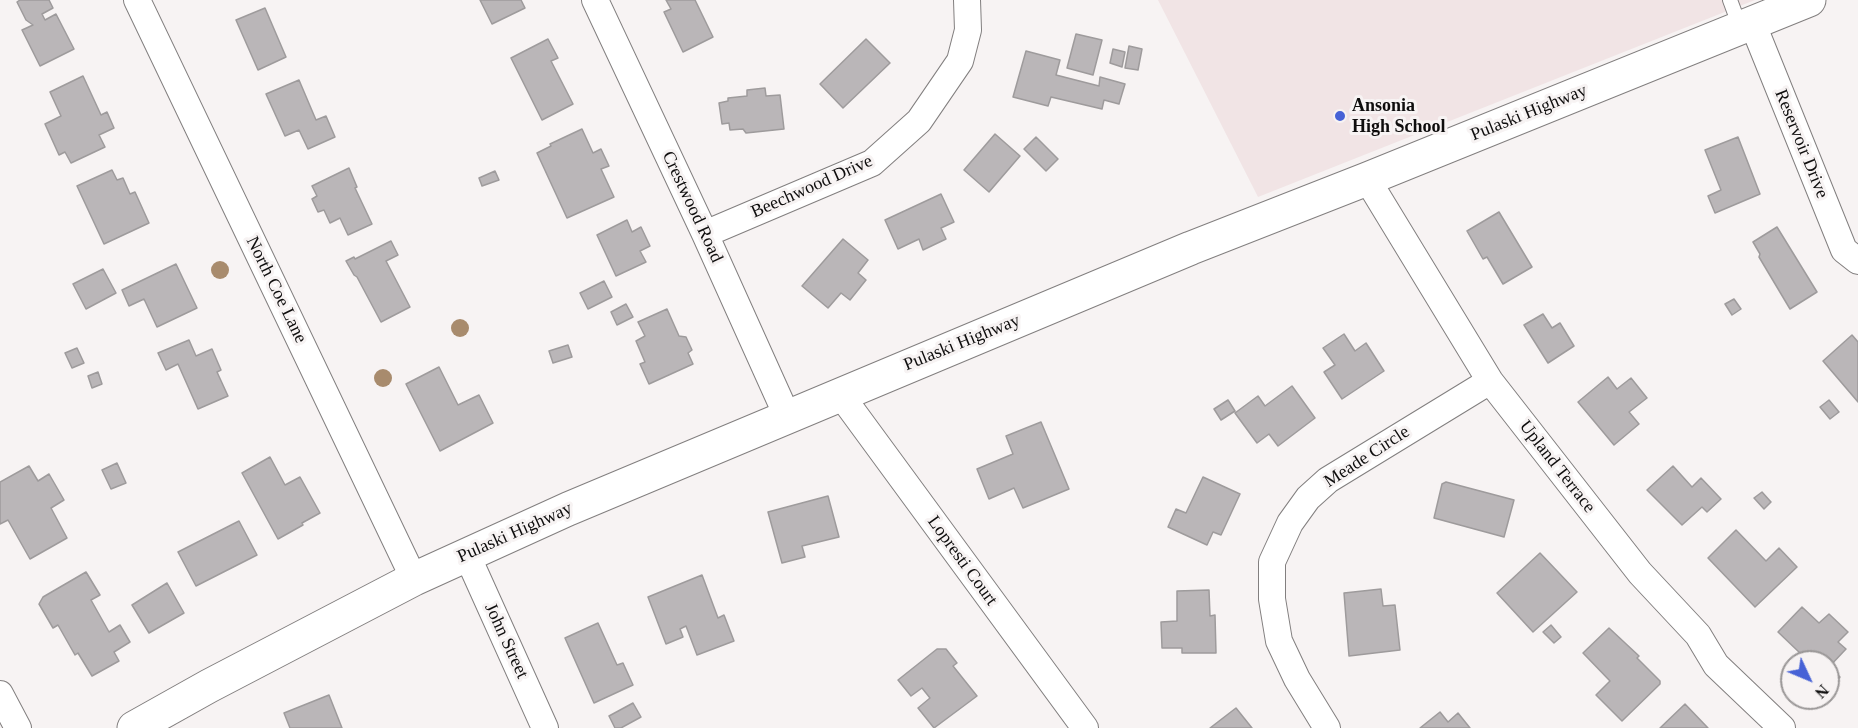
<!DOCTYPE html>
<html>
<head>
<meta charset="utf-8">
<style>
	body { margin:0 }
	#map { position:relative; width:1858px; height:728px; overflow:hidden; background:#f7f3f3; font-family:"Times New Roman",serif }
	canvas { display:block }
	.north { position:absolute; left:1780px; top:650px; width:60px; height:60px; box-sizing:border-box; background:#f7f3f3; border:2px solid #9a9797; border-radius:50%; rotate:134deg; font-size:16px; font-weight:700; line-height:24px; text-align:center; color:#0e0d0d }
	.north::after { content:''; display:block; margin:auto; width:21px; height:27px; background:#4762d6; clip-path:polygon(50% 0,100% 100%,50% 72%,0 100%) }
</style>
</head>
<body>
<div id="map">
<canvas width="1858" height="728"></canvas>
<div class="north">N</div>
</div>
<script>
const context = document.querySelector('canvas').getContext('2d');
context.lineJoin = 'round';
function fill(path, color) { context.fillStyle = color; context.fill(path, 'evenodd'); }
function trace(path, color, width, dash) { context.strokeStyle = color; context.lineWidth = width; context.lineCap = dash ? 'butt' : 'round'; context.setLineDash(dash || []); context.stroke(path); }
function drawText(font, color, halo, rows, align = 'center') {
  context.font = font + ' "Times New Roman",serif'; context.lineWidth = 6; context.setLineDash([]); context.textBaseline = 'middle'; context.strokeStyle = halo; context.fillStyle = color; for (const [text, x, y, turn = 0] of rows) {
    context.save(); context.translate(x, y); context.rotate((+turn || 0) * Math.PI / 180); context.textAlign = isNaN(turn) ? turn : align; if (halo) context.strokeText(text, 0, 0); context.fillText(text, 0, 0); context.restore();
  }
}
fill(new Path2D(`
	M1158,0H1755L1258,197Z`), '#f1e4e5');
const building = new Path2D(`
	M20,0H49L53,8L42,14L45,20L56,14L74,49L40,66L22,30L33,25L26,20L17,2Z
	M480,0H521L525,8L492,24Z
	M666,0H695L713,37L683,52L664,12L671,9Z
	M265,8L286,57L258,70L236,20Z
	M1076,34L1102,40L1093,75L1067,68Z
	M548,39L558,58L551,61L573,104L542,120L511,58Z
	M866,39L890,63L843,108L820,84Z
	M1129,46L1142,49L1138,70L1125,68Z
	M1113,49L1125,52L1122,67L1110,63Z
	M1026,51L1060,60L1056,75L1099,86L1100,77L1125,84L1119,104L1104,100L1102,109L1051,97L1048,106L1013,97Z
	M83,76L101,115L107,112L114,128L99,135L105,147L71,163L65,152L59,155L45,124L61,116L50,92Z
	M299,80L316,120L326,116L335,137L308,149L299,130L285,136L266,94Z
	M765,88L766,96L780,95L784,129L746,133L743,129L730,130L729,123L722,124L719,103L728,101V98L747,96V90Z
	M582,129L593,153L601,149L609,166L601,169L614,197L567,218L537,153L551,146L550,144Z
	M995,134L1020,156L989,192L964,170Z
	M1036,137L1058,159L1046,171L1024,149Z
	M1738,137L1760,194L1715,213L1708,196L1721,190L1705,150Z
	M349,168L357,187L355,188L372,224L348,235L340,218L330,223L324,210L318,212L312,199L317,196L312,186Z
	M112,170L117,180L123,178L130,194L135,192L149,223L104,244L77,186Z
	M495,171L499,180L482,186L479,178Z
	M941,194L954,222L941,228L946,239L923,250L919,239L898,249L885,220Z
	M1499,212L1532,267L1503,284L1487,257L1483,259L1467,231Z
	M627,220L632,232L641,227L650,246L640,251L646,262L616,276L597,235Z
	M1777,227L1817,292L1790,309L1759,257L1760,254L1753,242Z
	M843,239L868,260L858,273L866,280L850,300L841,293L828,308L802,286Z
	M391,241L398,255L386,261L410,307L381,322L357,277L354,275L346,261L354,257L355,259Z
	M176,264L197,308L157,327L144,299L129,306L122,290Z
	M103,269L116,293L86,309L73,284Z
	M604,281L612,297L588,309L580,293Z
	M1734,299L1741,309L1732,315L1725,304Z
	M626,304L633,317L617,325L611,312Z
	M667,309L679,336L686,337L692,350L688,353L693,364L649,384L640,364L645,362L636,341L645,336L638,322Z
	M1543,314L1552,328L1560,323L1574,346L1548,363L1524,325Z
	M1344,334L1355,351L1366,343L1384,371L1342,399L1324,372L1335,365L1323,348Z
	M1852,335L1858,342V402L1823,361Z
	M189,340L196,356L212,349L221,370L217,372L228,396L198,409L178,364L166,370L158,353Z
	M568,345L572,357L553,363L549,351Z
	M77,348L84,363L72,368L65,353Z
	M439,367L458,405L479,395L493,423L440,451L406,384Z
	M98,372L102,384L92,388L88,376Z
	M1608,377L1617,389L1631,378L1647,398L1629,412L1639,424L1614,445L1578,402Z
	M1292,386L1315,418L1278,446L1269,434L1257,443L1235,413L1258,396L1265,406Z
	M1228,400L1235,411L1221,420L1214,409Z
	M1829,400L1839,412L1830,419L1820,407Z
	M1041,422L1069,489L1023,508L1014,488L989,499L977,469L1013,454L1006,436Z
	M270,457L285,485L300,477L320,513L302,523L303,525L278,539L242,473Z
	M117,463L126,483L111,489L102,470Z
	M29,466L38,481L49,474L64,500L51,508L67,538L30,559L8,520L0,524V482Z
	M1673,466L1692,487L1701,478L1721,499L1707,512L1702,507L1682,525L1647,490Z
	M1203,477L1240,494L1221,535L1213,532L1207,545L1168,527L1176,509L1186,513Z
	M1446,482L1514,500L1504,537L1434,518L1442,484Z
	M1762,492L1771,502L1764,509L1754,498Z
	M828,496L839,537L802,546L805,557L782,563L768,512Z
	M239,521L257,555L196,586L178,552Z
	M1736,530L1766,561L1779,548L1797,567L1755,607L1708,558Z
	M1540,553L1577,592L1533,632L1497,593Z
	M86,572L100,595L91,600L109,632L120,625L130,642L114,652L119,661L92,676L78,653L75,655L58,625L53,628L39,604L43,597Z
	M702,575L718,618L724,615L734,641L697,655L686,626L680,629L683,637L666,644L648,597Z
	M167,583L184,613L149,633L132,605Z
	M1381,589L1383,606L1395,605L1400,650L1349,656L1344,593Z
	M1209,590L1210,616L1215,615L1216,653H1182V648H1162L1161,622L1177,621V591Z
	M1802,607L1819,623L1829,614L1848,632L1838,642L1846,649L1829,667L1840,677L1834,683L1828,677V662H1813L1803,653L1801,654L1778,632Z
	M598,623L617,665L623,663L633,685L594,703L565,638Z
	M1551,625L1561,637L1554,643L1543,632Z
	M1609,628L1639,656L1637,658L1660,681V684L1622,721L1596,695L1610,681L1583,653Z
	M937,649H946L957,663L953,666L977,696L934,728L918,708L930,698L922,688L911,696L898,680Z
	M329,695L342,728H290L284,713Z
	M633,703L641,717L621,728H615L609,716Z
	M1685,704L1708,728H1660Z
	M1236,708L1252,728H1210Z
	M1440,712L1448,722L1458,713L1470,728H1420Z`);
fill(building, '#bab6b8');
trace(building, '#9e9b9c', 1.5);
const lane = new Path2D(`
	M1730,0L1740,27`);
const street = new Path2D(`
	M137,0L414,579
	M595,0L705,234L787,416
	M1752,22L1844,250L1858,261
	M1367,179L1490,381L1640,573L1698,635L1716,665L1782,728
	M705,234L872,163L919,121L960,61L968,30L967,0
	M840,394L1085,728
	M467,555L545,728
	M0,694L18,728
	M1327,728L1297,679L1279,641L1272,599V562L1290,523L1308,498L1328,480L1490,381`);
const secondary = new Path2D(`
	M134,728L209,686L414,579L568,509L1191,248L1367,179L1809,0`);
trace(lane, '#827f7f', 16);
trace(street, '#827f7f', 28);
trace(secondary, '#827f7f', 35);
trace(lane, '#fff', 14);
trace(street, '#fff', 26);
trace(secondary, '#fff', 33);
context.fillStyle = '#a88b6d';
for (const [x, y] of [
	[220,270],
	[460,328],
	[383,378]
]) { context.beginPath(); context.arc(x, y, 9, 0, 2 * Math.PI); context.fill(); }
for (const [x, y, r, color] of [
	[1340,116,6,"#4762d6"]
]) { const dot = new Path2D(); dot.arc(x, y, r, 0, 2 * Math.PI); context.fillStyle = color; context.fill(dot); trace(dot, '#f7f3f3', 2); }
drawText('bold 18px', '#0e0d0d', '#f7f3f3', [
	["Ansonia",1352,106],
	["High School",1352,127]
], 'left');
drawText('18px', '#0e0d0d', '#f7f3f3', [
	["Pulaski Highway",1529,113,-22],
	["Reservoir Drive",1801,144,68],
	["Beechwood Drive",812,187,-24],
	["Crestwood Road",692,207,65],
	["North Coe Lane",276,290,64],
	["Pulaski Highway",962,343,-22],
	["Meade Circle",1367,457,-33],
	["Upland Terrace",1557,467,52],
	["Pulaski Highway",515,533,-24],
	["Lopresti Court",962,561,54],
	["John Street",506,641,65]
]);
</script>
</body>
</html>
